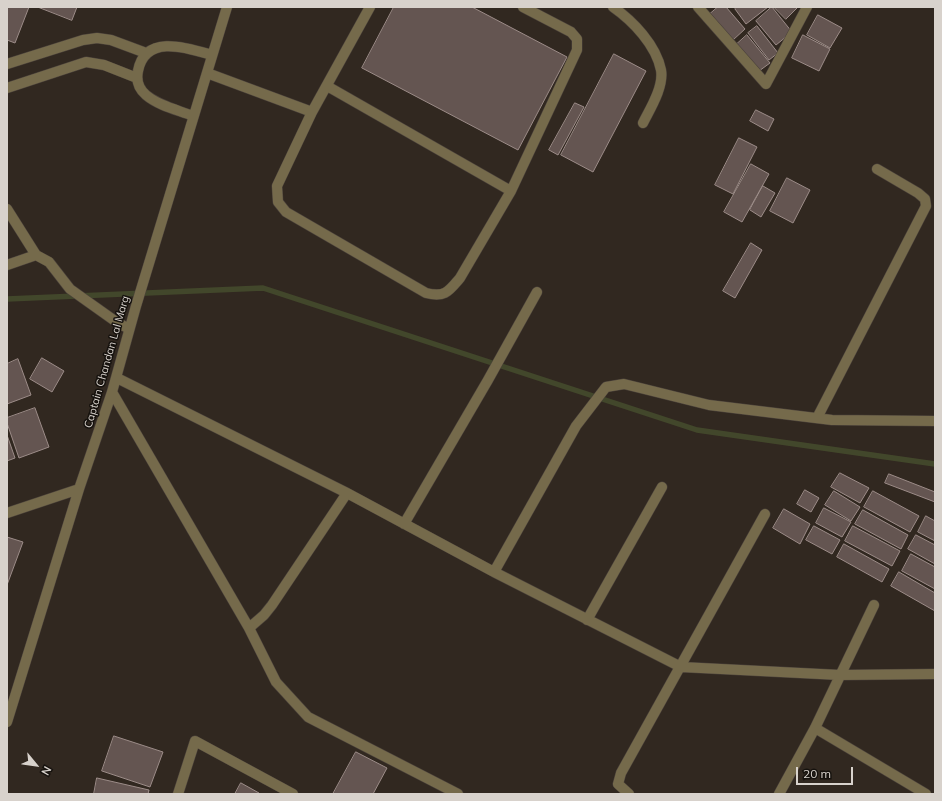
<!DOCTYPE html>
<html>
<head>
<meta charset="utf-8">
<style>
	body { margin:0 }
	#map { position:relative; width:942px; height:801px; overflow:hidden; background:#312820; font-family:Mulish,sans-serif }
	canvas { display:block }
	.frame { position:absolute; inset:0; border:8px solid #d8d2cc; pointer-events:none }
	.north { position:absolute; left:16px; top:745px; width:40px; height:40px; -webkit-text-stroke:3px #16120e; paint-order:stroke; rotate:119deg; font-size:11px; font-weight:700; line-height:16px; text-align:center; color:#d8d2cc }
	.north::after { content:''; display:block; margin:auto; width:14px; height:18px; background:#d8d2cc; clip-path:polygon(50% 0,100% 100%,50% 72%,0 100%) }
	.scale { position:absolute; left:796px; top:767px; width:57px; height:18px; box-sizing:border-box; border:2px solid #d8d2cc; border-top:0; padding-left:5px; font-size:12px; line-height:14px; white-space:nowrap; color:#d8d2cc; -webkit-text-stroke:3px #16120e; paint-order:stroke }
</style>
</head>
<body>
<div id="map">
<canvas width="942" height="801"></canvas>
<div class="frame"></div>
<div class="north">N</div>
<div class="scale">20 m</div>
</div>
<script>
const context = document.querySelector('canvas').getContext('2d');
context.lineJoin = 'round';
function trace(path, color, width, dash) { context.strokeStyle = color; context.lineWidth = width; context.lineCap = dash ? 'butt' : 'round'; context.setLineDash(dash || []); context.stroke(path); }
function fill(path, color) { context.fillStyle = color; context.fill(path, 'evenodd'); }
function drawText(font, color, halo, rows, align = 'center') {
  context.font = font + ' Mulish,sans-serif'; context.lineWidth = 3; context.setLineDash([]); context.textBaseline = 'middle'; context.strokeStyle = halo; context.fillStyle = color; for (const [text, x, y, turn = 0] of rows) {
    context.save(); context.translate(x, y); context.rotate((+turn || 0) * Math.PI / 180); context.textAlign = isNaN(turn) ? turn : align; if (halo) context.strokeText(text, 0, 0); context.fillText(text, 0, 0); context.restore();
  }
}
trace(new Path2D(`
	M7,299L263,288L697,430L935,464`), '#42472b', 5.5);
const building = new Path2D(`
	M7,7H29L15,43L7,40Z
	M38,7H77L72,20Z
	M394,7H472L567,57L518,150L362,68Z
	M718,7H726L745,29L733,40L710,14Z
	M737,7H768L746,24L735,9Z
	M772,7L792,32L776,45L756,21Z
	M774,7H798L786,19Z
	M818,15L842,28L830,48L807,35Z
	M757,26L778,53L769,60L748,33Z
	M747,35L770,63L759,71L737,44Z
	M803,35L830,49L819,71L792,58Z
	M614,54L646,71L593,172L561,155Z
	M575,103L584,107L558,155L549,150Z
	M756,110L774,119L768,131L750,121Z
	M739,138L757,147L733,194L715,185Z
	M751,164L769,174L742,222L724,212Z
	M787,178L810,190L793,223L770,211Z
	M763,186L775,193L761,217L750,210Z
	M751,243L762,250L735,298L723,291Z
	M42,358L64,371L52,392L30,379Z
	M18,359L31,395L7,404V364Z
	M35,408L49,447L19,458L7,423V418Z
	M7,435L15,458L7,461Z
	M840,473L869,488L860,503L831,487Z
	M889,474L935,492V502L885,483Z
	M805,490L819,498L811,512L797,504Z
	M834,491L860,507L851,521L825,505Z
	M873,491L919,516L910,532L864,507Z
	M824,508L851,522L842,537L816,523Z
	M784,509L810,524L800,544L773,528Z
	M863,510L908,535L901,549L855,524Z
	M926,516L935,521V541L918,532Z
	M814,526L840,540L832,554L806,540Z
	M853,526L900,551L892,566L845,541Z
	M916,535L935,545V564L908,549Z
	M7,537L23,542L7,585Z
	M844,544L889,569L882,582L837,557Z
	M911,554L935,567V589L902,571Z
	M899,572L935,593V611L891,586Z
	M114,736L163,752L150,787L102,771Z
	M356,752L387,768L373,794H333Z
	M97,778L149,790L148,794H94Z
	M241,783L259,793L258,794H235Z`);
fill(building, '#645551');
trace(building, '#9c8c88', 1);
const minor = new Path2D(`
	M370,7L312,112L277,186L278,202L286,212L426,293C445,298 449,291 460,278L511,191L577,50V39L571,32L523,7
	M613,7C633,21 656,45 661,70C664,87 650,109 643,123
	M698,7L766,84L807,7
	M7,64L83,40L97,38L111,40L146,53
	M207,73L312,112
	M327,86L511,191
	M7,88L86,62L104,65L137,78
	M193,116C178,110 159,106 146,95C138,88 136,80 138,71C145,33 188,48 212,55
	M7,209L36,255L49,262L70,289L115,321L129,329
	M7,265L36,255
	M117,378L347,493L494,572L681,667L840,675L935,674
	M112,392L249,628L276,682L308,717L458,794
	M817,418L926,206L925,199L918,193L877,169
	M7,513L79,489
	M404,524L488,380L537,292
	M494,572L576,426L606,387L624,384L709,405L832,420L935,421
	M587,620L662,487
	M249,628L264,615L272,605L347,493
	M7,722L79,489L112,392L136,306L227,7
	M815,728L926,794
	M178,794L195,741L293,794
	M629,794L618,784L621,773L765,514
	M779,794L815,728L874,605`);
trace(minor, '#4c433c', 11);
trace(minor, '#756a4b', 10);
drawText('11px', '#d8d2cc', '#16120e', [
	["Captain Chandan Lal Marg",107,362,-74]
]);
</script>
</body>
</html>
